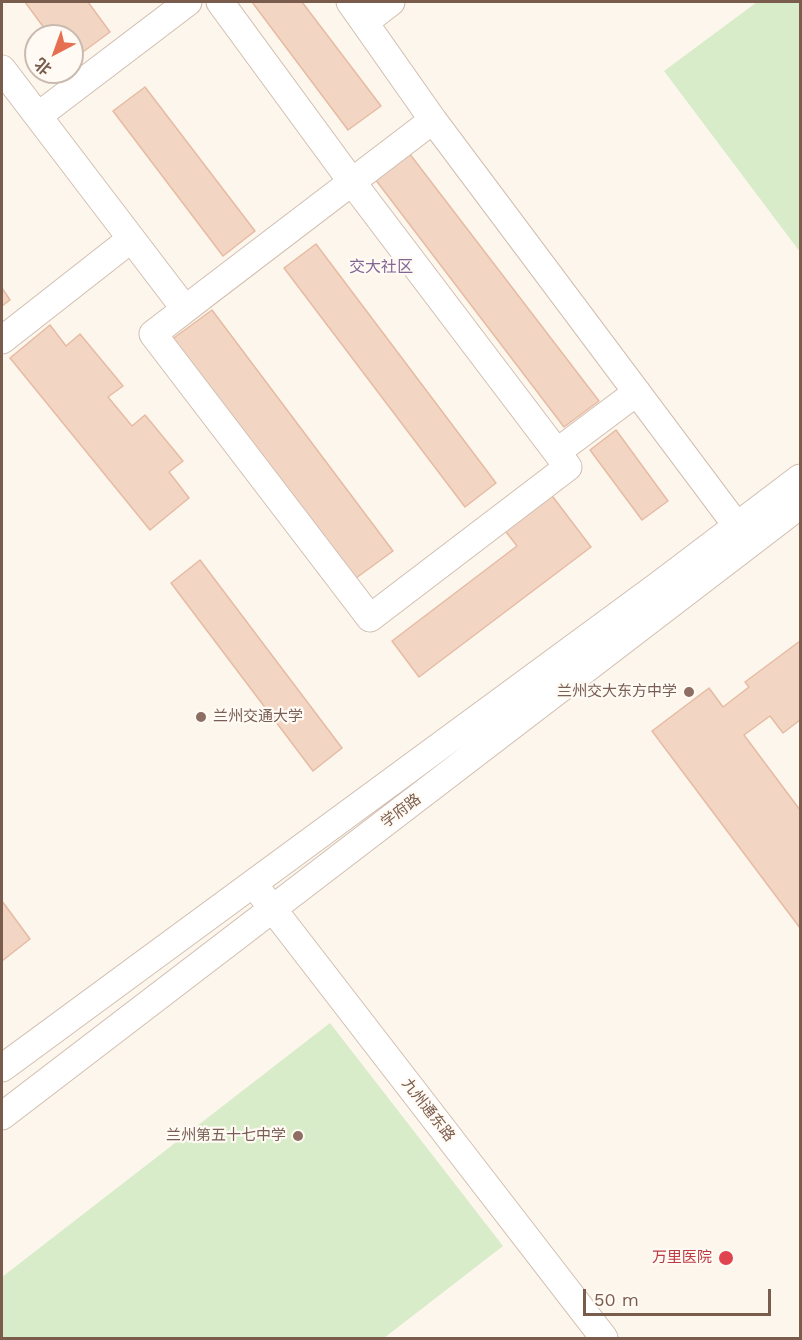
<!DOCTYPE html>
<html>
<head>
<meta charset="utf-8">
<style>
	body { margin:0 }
	#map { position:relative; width:802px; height:1340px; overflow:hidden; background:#fdf6ec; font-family:"Work Sans","Noto Sans SC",sans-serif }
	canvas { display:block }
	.frame { position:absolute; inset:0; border:3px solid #7a5c4d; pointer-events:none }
	.north { position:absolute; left:24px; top:24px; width:60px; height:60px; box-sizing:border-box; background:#fffaf3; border:2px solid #cabbb1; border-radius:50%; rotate:221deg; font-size:16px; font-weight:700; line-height:24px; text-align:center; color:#7a5c4d }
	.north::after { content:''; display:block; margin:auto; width:21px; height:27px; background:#e76f51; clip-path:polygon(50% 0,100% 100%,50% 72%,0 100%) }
	.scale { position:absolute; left:583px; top:1289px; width:188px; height:27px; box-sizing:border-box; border:3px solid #7a5c4d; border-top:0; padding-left:8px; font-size:18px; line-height:21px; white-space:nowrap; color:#7a5c4d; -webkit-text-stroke:4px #fffaf3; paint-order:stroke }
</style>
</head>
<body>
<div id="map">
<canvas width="802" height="1340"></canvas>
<div class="frame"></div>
<div class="north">北</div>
<div class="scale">50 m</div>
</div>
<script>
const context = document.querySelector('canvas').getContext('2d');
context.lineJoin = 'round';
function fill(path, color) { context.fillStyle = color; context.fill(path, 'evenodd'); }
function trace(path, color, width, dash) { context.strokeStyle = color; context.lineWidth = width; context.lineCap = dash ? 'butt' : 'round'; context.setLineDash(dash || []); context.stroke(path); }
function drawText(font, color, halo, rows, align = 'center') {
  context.font = font + ' "Work Sans","Noto Sans SC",sans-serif'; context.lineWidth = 4.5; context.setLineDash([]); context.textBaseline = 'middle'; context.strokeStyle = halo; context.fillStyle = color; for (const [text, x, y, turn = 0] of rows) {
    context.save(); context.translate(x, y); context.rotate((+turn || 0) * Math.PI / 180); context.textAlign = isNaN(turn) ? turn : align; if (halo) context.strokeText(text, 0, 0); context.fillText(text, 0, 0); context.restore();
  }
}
fill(new Path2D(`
	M757,2H800V252L664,71Z
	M330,1023L503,1246L384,1338H2V1277Z`), '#d8ecc9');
const building = new Path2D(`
	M25,2H88L110,32L72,60V36H50Z
	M252,2H302L381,106L348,130Z
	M145,87L255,231L223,256L113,111Z
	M409,153L599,401L564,427L375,179Z
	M316,244L496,483L465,507L284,268Z
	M2,288L10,300L2,306Z
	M212,310L393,551L352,581L171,340Z
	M50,325L66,346L80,334L123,386L108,397L132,426L145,415L183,461L169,472L189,498L150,530L10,358Z
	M616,430L668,501L642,520L590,450Z
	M550,493L591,547L419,677L392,641L517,546L503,528Z
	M200,560L342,748L313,771L171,583Z
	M800,641V720L783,733L770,716L744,735L800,810V928L652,731L709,688L723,707L749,687L745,682Z
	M2,901L30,939L2,961Z`);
fill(building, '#f3d5c3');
trace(building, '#e6bba3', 1.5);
const minor = new Path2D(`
	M220,2L352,182L568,467L370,618L153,334C246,262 340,191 433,120
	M350,2L433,120L737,526
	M365,22L391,2
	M2,69L185,309
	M38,116L188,2
	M2,340L131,239
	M557,452L637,392
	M262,895L604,1338
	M2,1068L659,585L800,478
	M2,1116L800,505`);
trace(minor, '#d1beb0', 29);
trace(minor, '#fff', 27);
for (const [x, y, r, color] of [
	[689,692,6,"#8d6e63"],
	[201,717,6,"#8d6e63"],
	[298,1136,6,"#8d6e63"],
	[726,1258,8,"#e0444e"]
]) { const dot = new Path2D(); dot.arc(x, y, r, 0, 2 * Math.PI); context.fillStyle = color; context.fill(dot); trace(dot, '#fffaf3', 2); }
drawText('15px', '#785e54', '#fffaf3', [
	["兰州交大东方中学",677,692],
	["兰州交通大学",213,717,"left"],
	["兰州第五十七中学",286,1136]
], 'right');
drawText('15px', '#7a5c4d', '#fffaf3', [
	["学府路",401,811,-37],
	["九州通东路",428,1110,52]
]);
drawText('15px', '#be3a42', '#fffaf3', [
	["万里医院",712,1258]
], 'right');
drawText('16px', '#846695', '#fffaf3', [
	["交大社区",381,267]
]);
</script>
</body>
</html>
